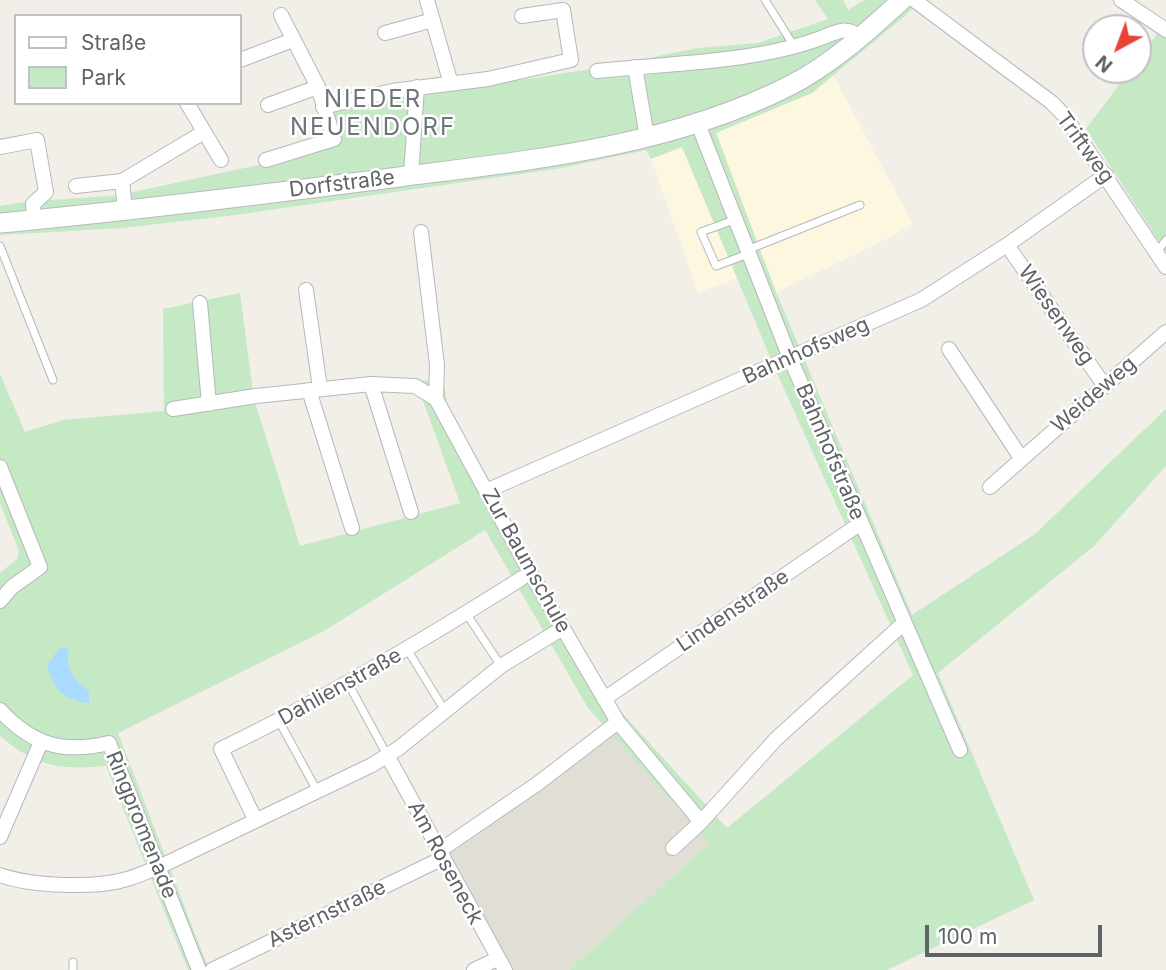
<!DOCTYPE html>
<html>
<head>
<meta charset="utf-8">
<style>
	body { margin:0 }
	#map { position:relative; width:1166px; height:970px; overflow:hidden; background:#f1efe8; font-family:Inter,sans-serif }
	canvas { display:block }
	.legend { position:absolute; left:14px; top:14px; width:228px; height:91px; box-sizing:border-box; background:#fff; border:2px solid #bfc1c3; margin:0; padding:9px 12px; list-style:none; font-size:21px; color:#5f6368 }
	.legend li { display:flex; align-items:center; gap:14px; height:35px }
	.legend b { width:35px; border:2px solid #bfc1c3 }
	.north { position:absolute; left:1082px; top:14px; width:70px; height:70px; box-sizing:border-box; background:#fff; border:2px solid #bfc1c3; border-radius:50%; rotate:221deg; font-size:19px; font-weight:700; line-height:28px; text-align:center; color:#5f6368 }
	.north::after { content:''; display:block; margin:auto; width:24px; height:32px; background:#ea4335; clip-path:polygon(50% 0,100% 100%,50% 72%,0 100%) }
	.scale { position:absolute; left:925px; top:925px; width:177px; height:32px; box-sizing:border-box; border:4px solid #5f6368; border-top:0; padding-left:9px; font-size:21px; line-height:24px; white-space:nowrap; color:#5f6368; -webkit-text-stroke:5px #fff; paint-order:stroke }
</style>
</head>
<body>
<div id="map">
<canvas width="1166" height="970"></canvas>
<ul class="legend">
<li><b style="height:9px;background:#fff"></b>Straße</li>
<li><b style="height:19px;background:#c5e8c5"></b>Park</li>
</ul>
<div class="north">N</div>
<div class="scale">100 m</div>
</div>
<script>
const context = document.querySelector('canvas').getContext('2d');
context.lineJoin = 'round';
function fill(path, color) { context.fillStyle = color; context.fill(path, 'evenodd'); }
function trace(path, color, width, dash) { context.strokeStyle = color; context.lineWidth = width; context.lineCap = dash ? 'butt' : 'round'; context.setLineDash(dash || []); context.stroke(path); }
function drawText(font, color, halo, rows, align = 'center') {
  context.font = font + ' Inter,sans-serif'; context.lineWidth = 5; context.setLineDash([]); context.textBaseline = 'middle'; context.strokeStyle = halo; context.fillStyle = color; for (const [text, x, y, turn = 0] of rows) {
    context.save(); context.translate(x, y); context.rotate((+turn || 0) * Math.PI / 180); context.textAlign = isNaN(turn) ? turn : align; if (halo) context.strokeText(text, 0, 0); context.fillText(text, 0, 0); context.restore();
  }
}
fill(new Path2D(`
	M833,75L913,224L881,242L776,292L716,132L812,93Z
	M682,147L737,278L698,293L651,159Z`), '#fef7e0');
fill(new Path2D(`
	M609,731L709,843L569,970H513L501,953L446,855Z`), '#e1ded6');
fill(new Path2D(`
	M815,0H843L848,10L865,0H920L906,15L812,93L716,133L776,292L912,615L1035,534L1166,409V466L1094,546L938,673L1034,900L887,970H569L709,843L588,708L485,530L324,631L118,733L209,970H188L106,766C59,770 37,767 0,736V573L17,559L19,551L0,503V374L25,432L63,420L164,411L163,309L240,293L254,399L300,546L460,503L416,381L443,379L448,410L601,690L727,828L913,675L776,371L682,147L651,159L646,150L562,168L235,215L122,228L0,235V206L26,202L119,195L263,164L339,142L328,110L604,67L698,48L758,43L828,19Z
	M1166,22V252L1086,129L1130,70H1138V59Z`), '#c5e8c5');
fill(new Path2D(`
	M60,647L69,649C64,667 74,681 89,691V703C65,701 54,689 47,666Z`), '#aadaff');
const service = new Path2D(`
	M765,0L794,46
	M734,220L701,232L716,266L748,254
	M0,246L53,380
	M747,250L860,205
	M1157,252L1166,240
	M466,613L501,666
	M407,649L445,711
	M348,683L387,755
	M279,721L316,789
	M73,970V962`);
const minor = new Path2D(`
	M427,0L451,84
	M914,0L1051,102L1064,115L1166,267
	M1121,0L1166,30
	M385,33L433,20
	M240,60L293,40
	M635,67L647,137
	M597,71C669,63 754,63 821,38C835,33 848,24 859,38
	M187,103L221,160
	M268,105L318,87
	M323,107L392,91L488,79L571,60L563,10L522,16
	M698,124L790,358L960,750
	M0,147L37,140L46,192L33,204L34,220
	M266,160L334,139L318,87L281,15
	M411,175L417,87
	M76,186L122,181
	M125,210L122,181L204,132
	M421,232L437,365L436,399L530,572L618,722L701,822L673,848
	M1007,245L1104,385
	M306,290L320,388
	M200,303L209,404
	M949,349L1021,458
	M371,384L411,512
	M309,390L352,528
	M173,409L256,396L371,384L415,386L436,399
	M0,467L40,567L12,587L0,601
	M990,487L1166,332
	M486,491L921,300L1007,245L1106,175
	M604,699L861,523
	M0,710C32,745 63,754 109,743L199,970
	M387,755L505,970
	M255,819L221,749C325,699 424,640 522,578
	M701,822L776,739L904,623
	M0,837L41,742
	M439,851L537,784L618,722
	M0,875C32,886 95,889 127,879C138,876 148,871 159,867L372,765L399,748L501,666L563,628
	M212,970L443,858
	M474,970L497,959`);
const secondary = new Path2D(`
	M0,223C133,211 267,194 399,177C532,160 668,147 789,86C831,65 868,31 902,0`);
trace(service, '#b5b8bc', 9);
trace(minor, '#b5b8bc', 16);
trace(secondary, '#b6babf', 21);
trace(service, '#fff', 7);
trace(minor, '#fff', 14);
trace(secondary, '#fff', 19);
drawText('21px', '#5f6368', '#fff', [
	["Triftweg",1085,148,54],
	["Dorfstraße",342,184,-7],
	["Wiesenweg",1056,315,55],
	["Bahnhofsweg",806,351,-24],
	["Weideweg",1094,395,-41],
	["Bahnhofstraße",830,452,67],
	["Zur Baumschule",526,561,61],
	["Lindenstraße",733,611,-34],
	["Dahlienstraße",340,687,-29],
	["Ringpromenade",141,825,68],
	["Am Roseneck",445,863,62],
	["Asternstraße",327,914,-26]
]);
context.letterSpacing = '2px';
drawText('24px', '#70757a', '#fff', [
	["NIEDER",373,100],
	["NEUENDORF",373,128]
]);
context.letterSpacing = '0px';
</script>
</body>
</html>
